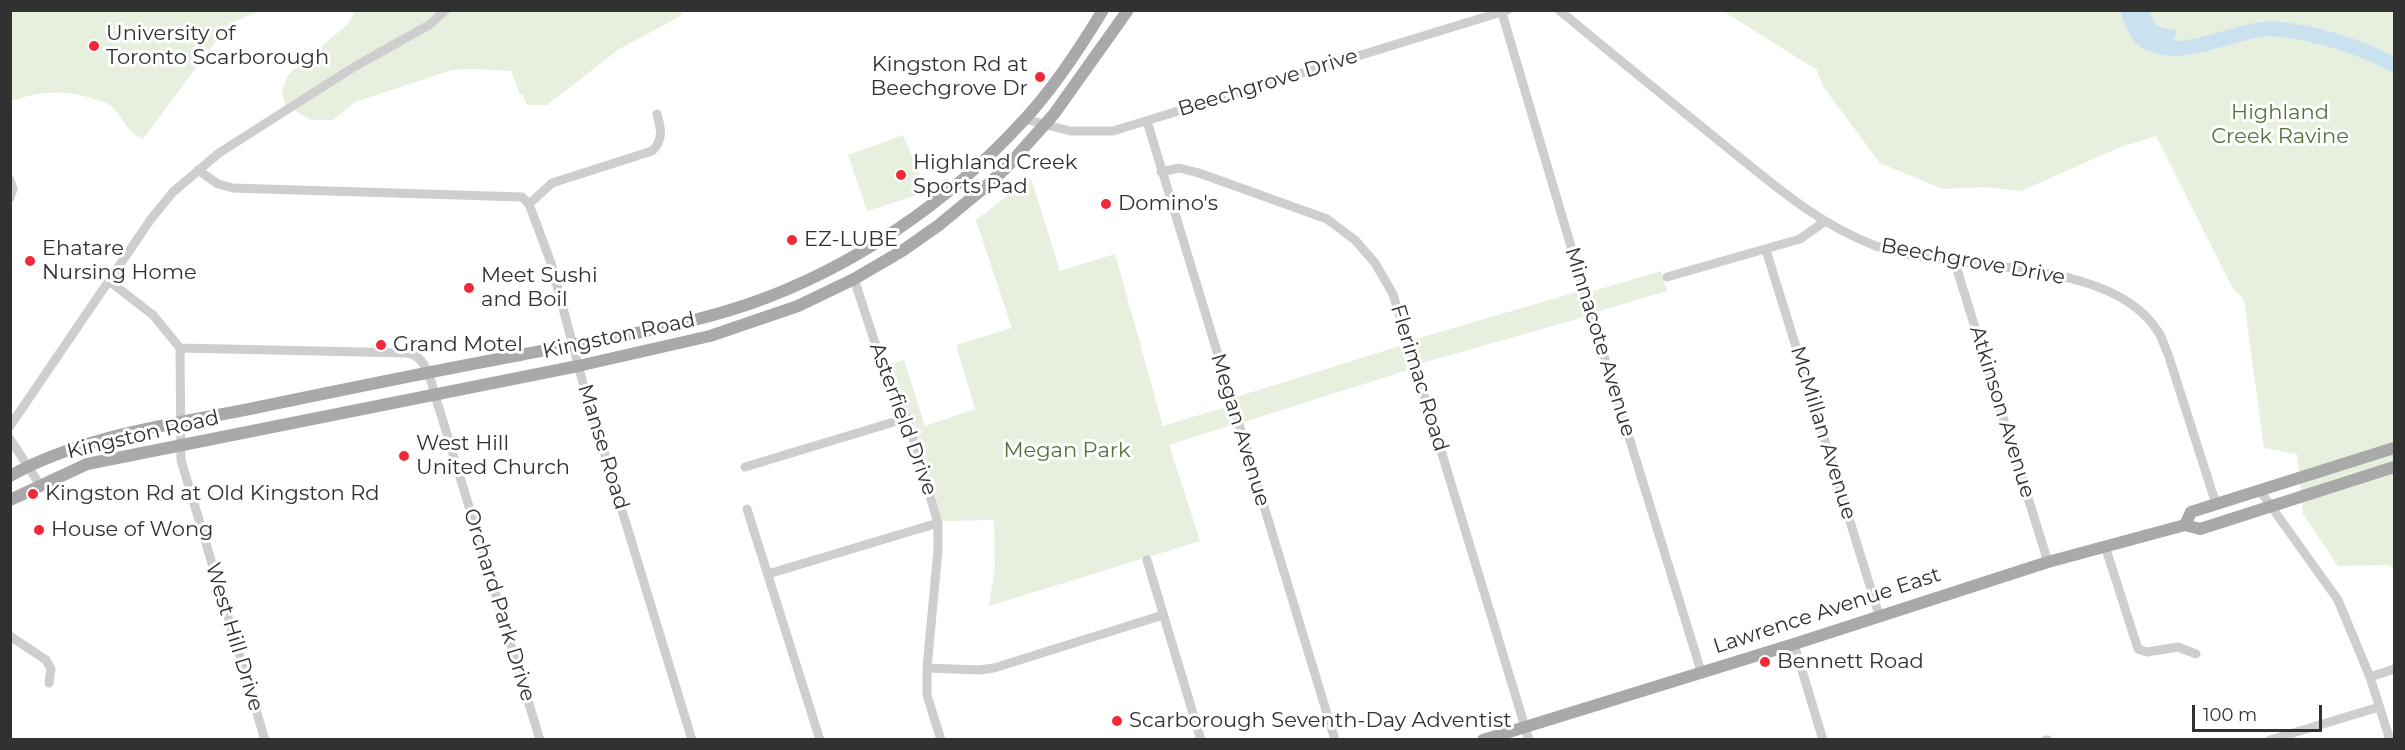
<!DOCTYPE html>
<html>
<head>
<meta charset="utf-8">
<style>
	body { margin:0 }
	#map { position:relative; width:2405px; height:750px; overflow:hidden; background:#fff; font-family:Montserrat,sans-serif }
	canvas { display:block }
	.frame { position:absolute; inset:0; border:12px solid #313131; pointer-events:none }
	.scale { position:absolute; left:2192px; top:705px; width:130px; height:27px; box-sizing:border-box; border:3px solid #313131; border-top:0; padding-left:8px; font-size:18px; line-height:21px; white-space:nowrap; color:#313131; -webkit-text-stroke:4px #fff; paint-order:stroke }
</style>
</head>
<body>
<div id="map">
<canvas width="2405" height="750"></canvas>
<div class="frame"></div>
<div class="scale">100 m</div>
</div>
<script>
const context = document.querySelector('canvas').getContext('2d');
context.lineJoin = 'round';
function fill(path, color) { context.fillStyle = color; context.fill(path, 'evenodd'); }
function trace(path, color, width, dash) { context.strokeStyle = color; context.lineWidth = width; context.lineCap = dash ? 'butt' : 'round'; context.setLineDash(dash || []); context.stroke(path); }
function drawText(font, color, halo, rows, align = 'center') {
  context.font = font + ' Montserrat,sans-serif'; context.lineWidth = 6; context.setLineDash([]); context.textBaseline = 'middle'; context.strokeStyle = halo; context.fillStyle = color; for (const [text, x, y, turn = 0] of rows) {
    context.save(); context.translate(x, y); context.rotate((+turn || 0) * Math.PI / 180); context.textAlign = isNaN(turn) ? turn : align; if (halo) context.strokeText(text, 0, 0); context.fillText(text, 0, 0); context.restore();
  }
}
fill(new Path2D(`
	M10,11L11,10L259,11L229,24L143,139C127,133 123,117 111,106C106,102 100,101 94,99C64,89 40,91 11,101Z
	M352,11H684L679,17L619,49L547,105H527L522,94L520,95L511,71L471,69L452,70L355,102L333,120H311L285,105L282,92L288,75L348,24L354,13Z
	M1723,11H2394V568L2388,565L2338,566L2303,514L2297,454L2264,448L2244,300L2232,287L2156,136L2118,148L2021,191L1984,187L1943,189L1880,163L1822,85L1817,70Z
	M903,135L927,192L867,211L848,155Z
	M1031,178L1060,271L1115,254L1163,426L1226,407L1232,425L1169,445L1200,541L989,606L995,567L994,520L942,521L916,429L890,364L904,360L925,426L975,409L956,345L1012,328L976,220Z
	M1661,271L1667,291L1596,312L1590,292Z
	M1577,292L1584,317L1419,364L1412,340Z
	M1400,346L1408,370L1244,422L1236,397Z`), '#e7efdf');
fill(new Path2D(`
	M2121,11H2150C2154,28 2160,28 2177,30L2169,55C2135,52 2131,41 2121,11Z`), '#cae1f0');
trace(new Path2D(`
	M2128,10C2147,86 2231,25 2276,29C2313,32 2362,47 2394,65`), '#cae1f0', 15);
trace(new Path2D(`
	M1559,10C1612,54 1665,97 1718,140C1767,179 1816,224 1876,246C1956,274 2111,254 2159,333C2163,340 2165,348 2168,354L2216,504
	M1502,13L1588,304L1701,671
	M1025,119L1070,131H1113L1508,10
	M1147,121L1335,740
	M198,170L218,184L233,188L522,197L529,204L551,263L581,376L692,740
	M1161,172L1179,168L1199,173L1327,219L1355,240L1375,263L1393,294L1412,355L1529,740
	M10,180L13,189L10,198
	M529,204L552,183L652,151C664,140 661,128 657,114
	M1766,250L1879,615
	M1955,263L2048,562
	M1667,277L1800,239L1824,222
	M854,279L880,358L907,418L938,523V550L927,668V695L941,740
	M109,281L153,315L180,348L181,460L265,740
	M180,348L408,353C430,357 432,390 439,408L540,740
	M10,426L151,219L173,192L219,153L354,67L429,25L446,10
	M10,439L40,485
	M745,467L907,418
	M2260,491L2338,600L2370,677L2390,740
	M747,509L820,740
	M2105,546L2138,649L2147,652L2178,647L2196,654
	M1147,560L1201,740
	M768,574L938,523
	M10,636L46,660L51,669L49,683
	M1794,644L1823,740
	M927,668L979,670L994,668L1163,615
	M2370,677L2394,669
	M2046,740H2048
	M2270,740L2379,707`), '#cecece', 9);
trace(new Path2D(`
	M10,476C85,434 177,424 259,407C346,389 433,371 520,355C597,340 675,329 749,304C853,268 949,202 1024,120C1054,88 1080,48 1103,10
	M10,500L87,464L578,366L710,336L798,306L854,279L902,251L939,225L985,187L1006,168L1054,114L1128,10
	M2185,525L2191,512L2394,448
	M1483,740L1794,644L2048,562L2185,525L2200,529L2394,467`), '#a9a9a9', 12);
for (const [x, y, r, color] of [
	[94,46,6,"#f32837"],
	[1040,77,6,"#f32837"],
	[901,175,6,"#f32837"],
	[1106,204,6,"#f32837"],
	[792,240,6,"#f32837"],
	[30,261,6,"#f32837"],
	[469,288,6,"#f32837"],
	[381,345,6,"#f32837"],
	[404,456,6,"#f32837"],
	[33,494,6,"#f32837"],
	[39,530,6,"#f32837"],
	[1765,662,6,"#f32837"],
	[1117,721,6,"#f32837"]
]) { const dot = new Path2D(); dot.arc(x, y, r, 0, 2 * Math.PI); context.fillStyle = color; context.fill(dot); trace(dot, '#fff', 2); }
drawText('21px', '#313131', '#fff', [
	["University of",106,34],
	["Toronto Scarborough",106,58],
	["Kingston Rd at",1028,65,"right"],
	["Beechgrove Dr",1028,89,"right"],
	["Highland Creek",913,163],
	["Sports Pad",913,187],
	["Domino's",1118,204],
	["EZ-LUBE",804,240],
	["Ehatare",42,249],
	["Nursing Home",42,273],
	["Meet Sushi",481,276],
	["and Boil",481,300],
	["Grand Motel",393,345],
	["West Hill",416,444],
	["United Church",416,468],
	["Kingston Rd at Old Kingston Rd",45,494],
	["House of Wong",51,530],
	["Bennett Road",1777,662],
	["Scarborough Seventh-Day Adventist",1129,721]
], 'left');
drawText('21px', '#313131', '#fff', [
	["Beechgrove Drive",1268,83,-17],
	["Beechgrove Drive",1973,262,10],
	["Kingston Road",619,336,-12],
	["Minnacote Avenue",1600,342,73],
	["Flerimac Road",1419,378,73],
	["Atkinson Avenue",2002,412,73],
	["Asterfield Drive",903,419,70],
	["Megan Avenue",1240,430,73],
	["McMillan Avenue",1823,433,73],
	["Kingston Road",143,435,-13],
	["Manse Road",603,447,73],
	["Orchard Park Drive",499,605,73],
	["Lawrence Avenue East",1827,611,-18],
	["West Hill Drive",234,637,73]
]);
drawText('21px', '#54713a', '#fff', [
	["Highland",2280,113],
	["Creek Ravine",2280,137],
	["Megan Park",1067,451]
]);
</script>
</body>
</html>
